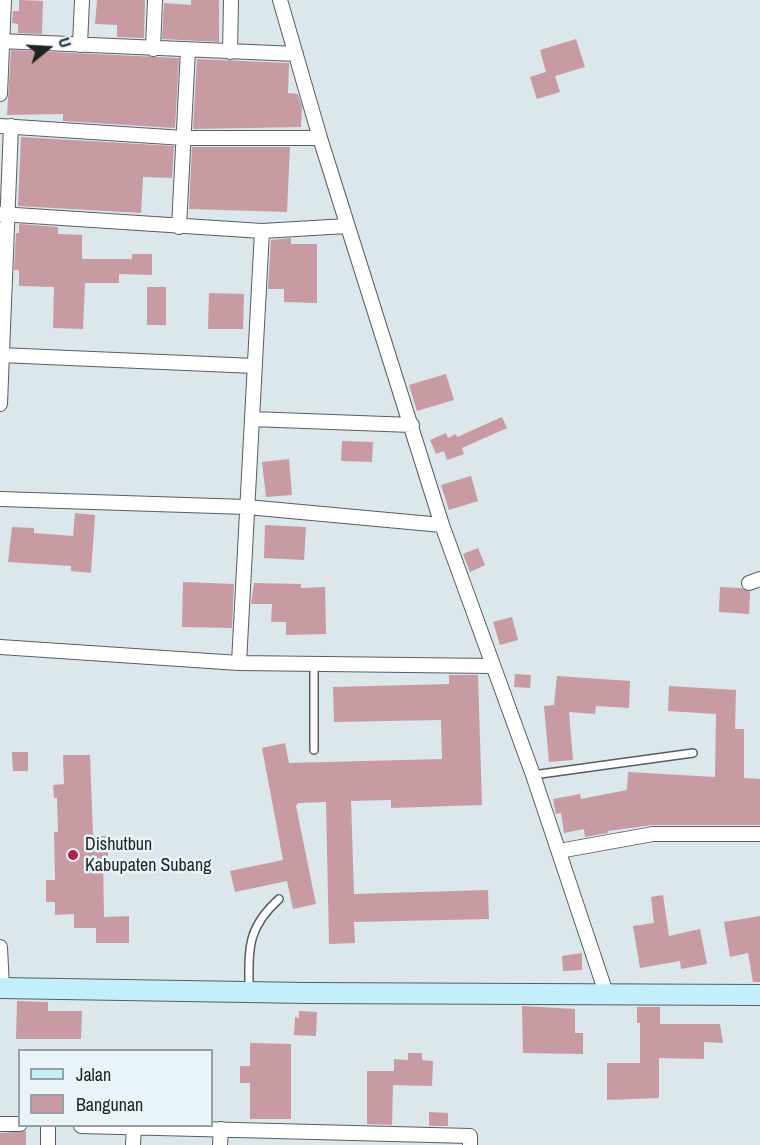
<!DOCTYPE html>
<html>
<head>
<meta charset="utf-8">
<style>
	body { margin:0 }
	#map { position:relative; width:760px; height:1145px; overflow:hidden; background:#dbe7eb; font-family:"Archivo Narrow",sans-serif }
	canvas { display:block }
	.legend { position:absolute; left:18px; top:1049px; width:195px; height:78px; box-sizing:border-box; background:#e8f4f8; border:2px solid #97a0a3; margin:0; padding:8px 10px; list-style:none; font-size:18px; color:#1d2223 }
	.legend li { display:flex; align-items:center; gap:12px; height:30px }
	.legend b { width:30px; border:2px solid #97a0a3 }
	.north { position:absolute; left:18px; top:18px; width:60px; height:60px; -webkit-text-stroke:4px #e8f4f8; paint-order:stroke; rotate:72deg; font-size:16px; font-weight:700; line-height:24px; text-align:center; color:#1d2223 }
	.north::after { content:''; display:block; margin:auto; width:21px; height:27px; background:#1d2223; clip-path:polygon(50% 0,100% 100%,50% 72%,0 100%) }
</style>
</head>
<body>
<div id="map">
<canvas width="760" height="1145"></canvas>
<ul class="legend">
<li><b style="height:8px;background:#c2effa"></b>Jalan</li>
<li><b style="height:16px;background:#c89aa1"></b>Bangunan</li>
</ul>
<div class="north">U</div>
</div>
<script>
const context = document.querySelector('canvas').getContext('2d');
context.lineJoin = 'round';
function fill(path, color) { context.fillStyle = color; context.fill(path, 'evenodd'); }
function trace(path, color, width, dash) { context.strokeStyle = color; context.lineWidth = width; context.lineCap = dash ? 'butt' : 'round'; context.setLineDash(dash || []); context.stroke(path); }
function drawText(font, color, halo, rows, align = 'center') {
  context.font = font + ' "Archivo Narrow",sans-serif'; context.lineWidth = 5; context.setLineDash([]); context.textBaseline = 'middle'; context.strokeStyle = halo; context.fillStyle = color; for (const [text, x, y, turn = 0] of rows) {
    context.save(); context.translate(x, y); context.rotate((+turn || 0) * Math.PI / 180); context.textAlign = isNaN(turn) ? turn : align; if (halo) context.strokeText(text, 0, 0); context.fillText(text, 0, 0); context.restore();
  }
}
fill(new Path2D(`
	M19,0L43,1L42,34L18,33V24L12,23L13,11H19Z
	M97,0H145L144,38L117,37V25L95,24Z
	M191,0H219V42L162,39L164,3L191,5Z
	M576,39L585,67L555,76L560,92L537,99L530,77L546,72L540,50Z
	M11,50L179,58L175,128L63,121V114L7,115Z
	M197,59L289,63L288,93L298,94L302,107L301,127L193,129Z
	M21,137L174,146L172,178L143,177L141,213L18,206Z
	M192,147H290L287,212L189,209Z
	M19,224L58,227V234L82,235V259H132V254H152V275L119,274V283H85L83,329L53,328L54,287L19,286V270H14L16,233H19Z
	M291,238V244H317V303L284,302V289H268L271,240Z
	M147,287H166V325H147Z
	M209,293L244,294L243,329H208Z
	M446,374L454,400L417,411L409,385Z
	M502,417L507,428L462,448L464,454L447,460L444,451L436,454L430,440L446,433L448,438L456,434L457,437Z
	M342,441L373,442L372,462L341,461Z
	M289,459L292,495L266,497L262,462Z
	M471,476L478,501L449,510L441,485Z
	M75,513L95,515L91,573L71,571V566L8,562L12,527L34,528V533L73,536Z
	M265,525L306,527L304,560L264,558Z
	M478,548L485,565L470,572L463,554Z
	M183,582L234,584L232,628L182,627Z
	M254,583L301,584V588L325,587L326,634L286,635V622H271L272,604H251Z
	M720,587L742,588L750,592L749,614L719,612Z
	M512,617L518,640L500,645L493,622Z
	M515,674L531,675L530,688L514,687Z
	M449,675H478L482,805L391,808V800L351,801L354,894L488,890L489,919L354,922L355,943L329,944L326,802L298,803L296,806L316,904L293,909L287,881L235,892L230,871L283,860L262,748L285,743L289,763L442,759L441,720L334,722L333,687L449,684Z
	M557,676L630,681L629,708L596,706L595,714L569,712L573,760L549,762L544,706L554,705Z
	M669,686L736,690L735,729H744V778L760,779V825H653L608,831V833L585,837L584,829L564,833L561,813L556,814L553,799L580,794L581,799L627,790L628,772L715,777L716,714L668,711Z
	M12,752H28V771H13Z
	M63,755H90L93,836H108V860H103L104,917L129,916V943H96V928H74V914L55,915V902H46V880H55L54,832H58L57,798H54L53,785L64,784Z
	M663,895L669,936L700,929L707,964L681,969L680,961L640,968L633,926L654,923L651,897Z
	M760,916V982H753L748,953L730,957L724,922Z
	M582,953V970L563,971L562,956Z
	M17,1001L48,1002V1011H82L81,1039H16Z
	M522,1006L575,1009V1033H583V1054L523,1053Z
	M637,1007H660V1024H720L723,1043L704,1042V1059L659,1058V1098L607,1100V1063H640V1023H637Z
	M299,1011L317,1012L316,1036L294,1035L295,1017L299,1018Z
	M250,1043L291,1044V1119H250V1083H240V1066H250Z
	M408,1053H422V1060L433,1061L432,1086L393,1085L392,1125L367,1124V1071H394V1059L408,1060Z
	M429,1112L448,1113V1126H429Z
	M26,1131V1145H0V1133Z`), '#c89aa1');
const lane = new Path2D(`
	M314,664V750
	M533,775L693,753
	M249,991C249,949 246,929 279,899`);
const street = new Path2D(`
	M280,0L320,138L442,525L533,775L606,993
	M0,41L296,54
	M80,45L82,0
	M153,49L155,0
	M230,52L231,0
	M0,94L4,0
	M0,126L184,138H320
	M0,214L262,231L347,226
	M179,227L188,50
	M0,355L255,366
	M0,404L11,126
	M252,419L412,425
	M0,499L247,507L442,525
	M749,583L760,579
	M0,647L239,663L492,666
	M239,663L262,231
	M559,851L653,834H760
	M0,947L2,988
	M0,1124H20
	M81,1126L470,1136V1145
	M48,1145V1126
	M133,1145L134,1127
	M220,1145L221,1129`);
const secondary = new Path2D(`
	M0,988L307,993L760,995`);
trace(lane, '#555f62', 10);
trace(street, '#555f62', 16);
trace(secondary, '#555f62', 22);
trace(lane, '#fff', 7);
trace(street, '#fff', 14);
trace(secondary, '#c2effa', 20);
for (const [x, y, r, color] of [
	[73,855,6,"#b22250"]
]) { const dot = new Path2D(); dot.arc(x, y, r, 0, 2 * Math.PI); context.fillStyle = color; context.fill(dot); trace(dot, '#e8f4f8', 2); }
drawText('18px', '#1d2223', '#e8f4f8', [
	["Dishutbun",85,845],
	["Kabupaten Subang",85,866]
], 'left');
</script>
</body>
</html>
